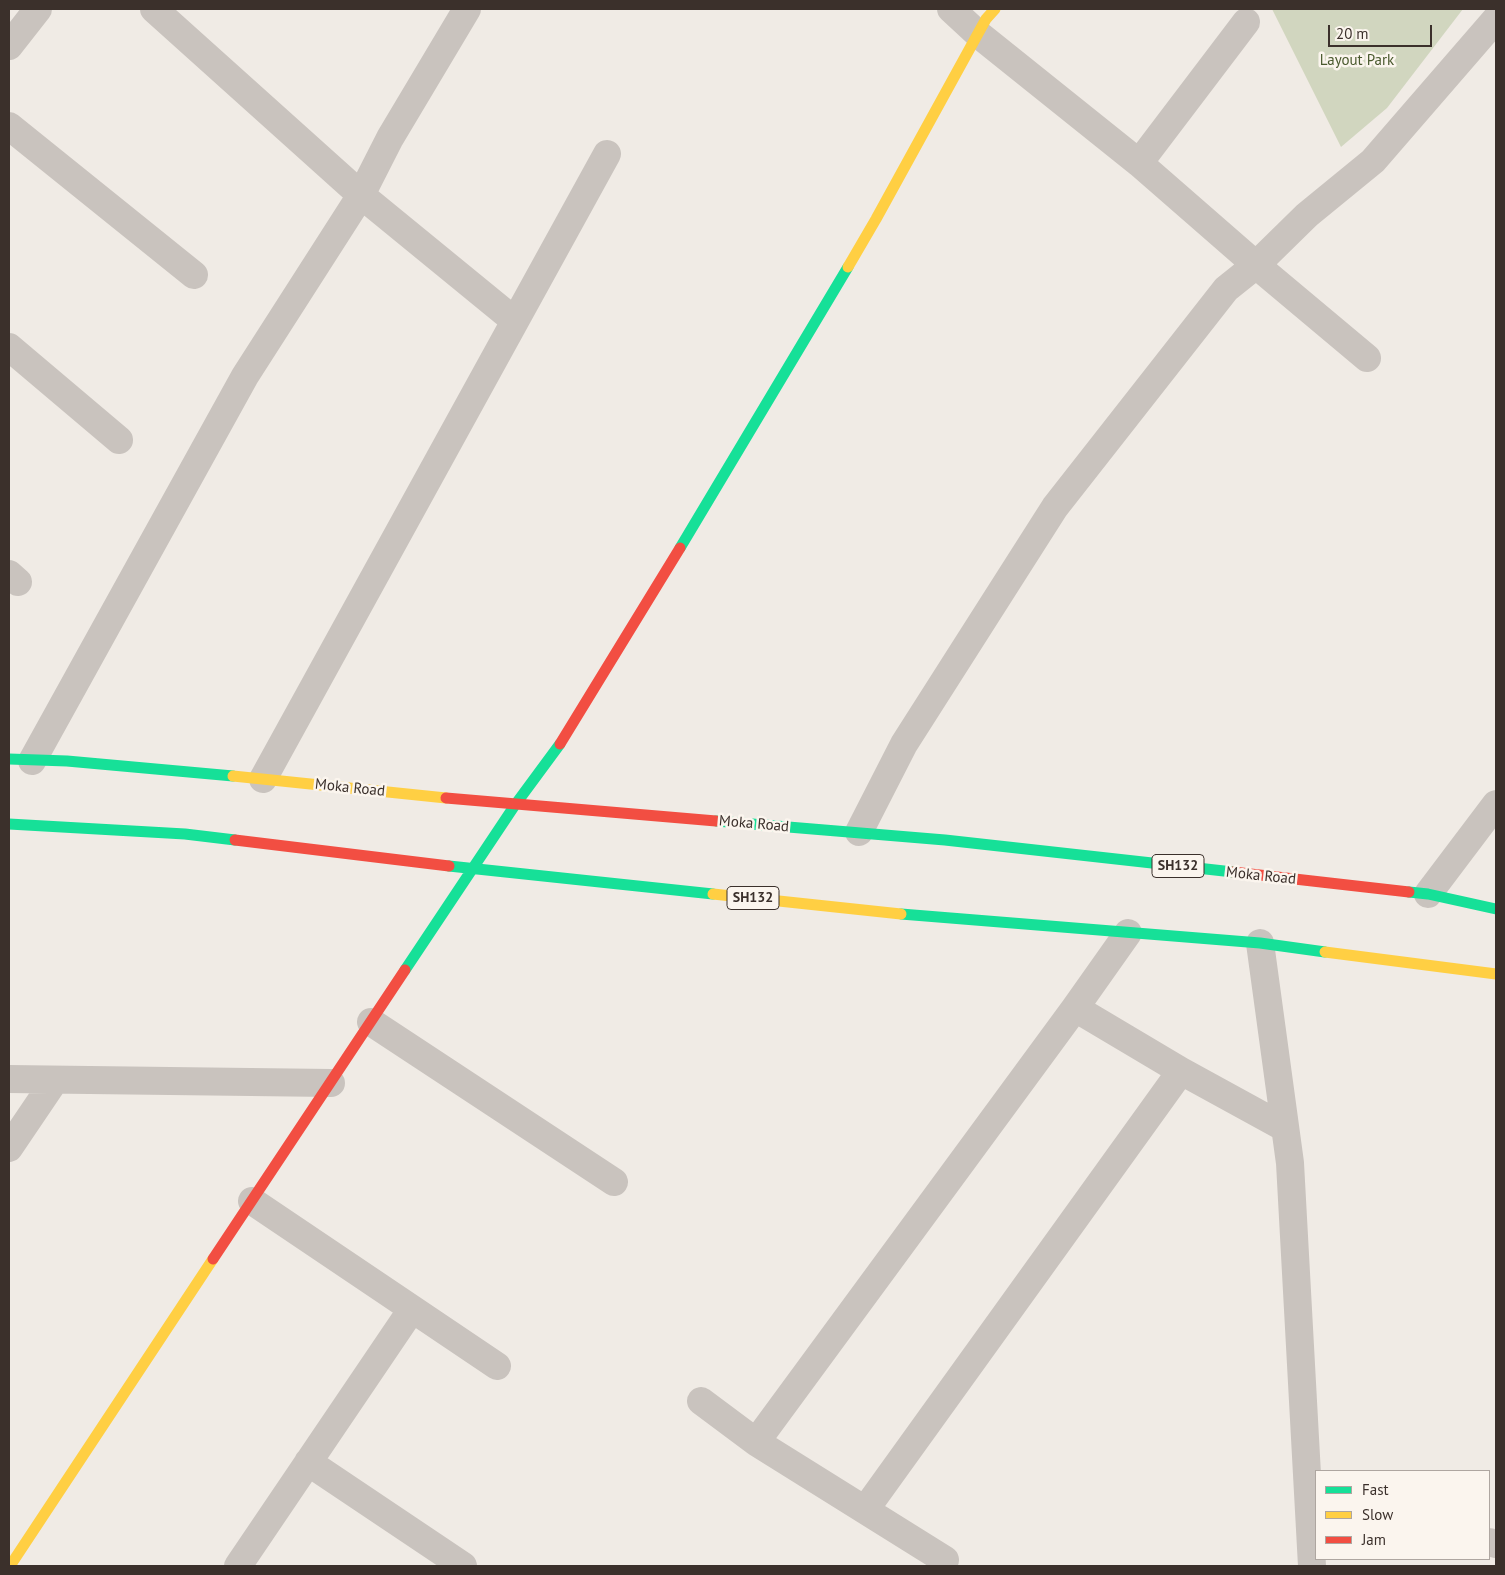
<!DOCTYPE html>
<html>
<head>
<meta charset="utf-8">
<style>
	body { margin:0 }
	#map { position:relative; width:1505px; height:1575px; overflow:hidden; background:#f0ebe5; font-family:"PT Sans",sans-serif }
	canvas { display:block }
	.frame { position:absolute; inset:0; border:10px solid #3b302b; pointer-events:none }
	.legend { position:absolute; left:1315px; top:1470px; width:175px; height:90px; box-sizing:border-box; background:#fbf5ee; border:1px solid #aea6a0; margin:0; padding:6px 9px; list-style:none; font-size:15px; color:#3b302b }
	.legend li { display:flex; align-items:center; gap:10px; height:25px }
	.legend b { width:25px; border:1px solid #aea6a0 }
	.scale { position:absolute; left:1328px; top:25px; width:104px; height:22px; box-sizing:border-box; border:2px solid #3b302b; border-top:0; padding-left:6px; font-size:15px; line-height:18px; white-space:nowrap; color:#3b302b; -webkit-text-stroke:4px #fbf5ee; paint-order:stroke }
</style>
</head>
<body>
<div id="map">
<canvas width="1505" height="1575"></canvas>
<div class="frame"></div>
<ul class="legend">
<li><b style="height:6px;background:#16e098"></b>Fast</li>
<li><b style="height:6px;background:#ffcf43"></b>Slow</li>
<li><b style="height:6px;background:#f24e42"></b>Jam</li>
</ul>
<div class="scale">20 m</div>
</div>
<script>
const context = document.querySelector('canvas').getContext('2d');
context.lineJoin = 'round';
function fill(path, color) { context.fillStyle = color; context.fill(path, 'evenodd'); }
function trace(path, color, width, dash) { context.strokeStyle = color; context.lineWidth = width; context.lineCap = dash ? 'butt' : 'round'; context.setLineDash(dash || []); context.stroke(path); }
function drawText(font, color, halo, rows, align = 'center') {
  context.font = font + ' "PT Sans",sans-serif'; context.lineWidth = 5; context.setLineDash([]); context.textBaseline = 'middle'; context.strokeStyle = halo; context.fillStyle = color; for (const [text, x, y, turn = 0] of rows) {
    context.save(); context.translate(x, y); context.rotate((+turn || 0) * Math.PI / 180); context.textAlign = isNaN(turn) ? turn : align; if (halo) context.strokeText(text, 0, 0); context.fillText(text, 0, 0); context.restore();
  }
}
fill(new Path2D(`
	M1272,9H1463L1387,108L1341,147Z`), '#d1d6bf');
trace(new Path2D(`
	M154,9L361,195L515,321
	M951,9L978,34L1139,163L1256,265L1367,358
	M9,46L38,9
	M9,126L194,275
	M1139,163L1246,22
	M9,347L119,440
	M9,574L18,582
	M32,761L245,376L361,195L390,138L467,9
	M263,779L607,154
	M859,832L904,744L1055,507L1226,289L1256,265L1307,215L1373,161L1496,19
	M1428,894L1496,804
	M1260,943L1290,1163L1312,1566
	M1075,1008L1181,1071L1285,1128
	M371,1022L614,1182
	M9,1079L331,1083
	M9,1148L55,1080
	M252,1201L497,1366
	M701,1401L756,1442L945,1560
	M756,1442L1075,1008L1128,933
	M308,1462L463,1566
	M865,1510L1181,1071
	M1489,1542L1496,1544
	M238,1566L412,1309`), '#c9c3be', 28);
trace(new Path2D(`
	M680,548L848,267
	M9,759L67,761L233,776
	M716,821L945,840L1233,872
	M9,824L185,834L235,840
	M449,866L713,894
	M1409,892L1428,894L1496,909
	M901,914L1260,943L1325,952
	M405,970L515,805L560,744`), '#16e098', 11);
trace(new Path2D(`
	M848,267L876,219L986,19L995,9
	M233,776L446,798
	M713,894L901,914
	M1325,952L1496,974
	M10,1566L213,1259`), '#ffcf43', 11);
trace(new Path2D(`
	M560,744L680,548
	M446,798L716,821
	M235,840L449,866
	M1233,872L1409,892
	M213,1259L405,970`), '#f24e42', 11);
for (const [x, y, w] of [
	[1178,866,52],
	[753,898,52]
]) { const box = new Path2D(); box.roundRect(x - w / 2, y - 11.5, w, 23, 4); context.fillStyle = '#fbf5ee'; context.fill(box); trace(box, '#3b302b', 1); }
drawText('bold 14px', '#3b302b', null, [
	["SH132",1178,866],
	["SH132",753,898]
]);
drawText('15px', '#4a5a2e', '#fbf5ee', [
	["Layout Park",1357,61]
]);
drawText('15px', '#3b302b', '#fbf5ee', [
	["Moka Road",350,788,6],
	["Moka Road",754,824,5],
	["Moka Road",1261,876,6]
]);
</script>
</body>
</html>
